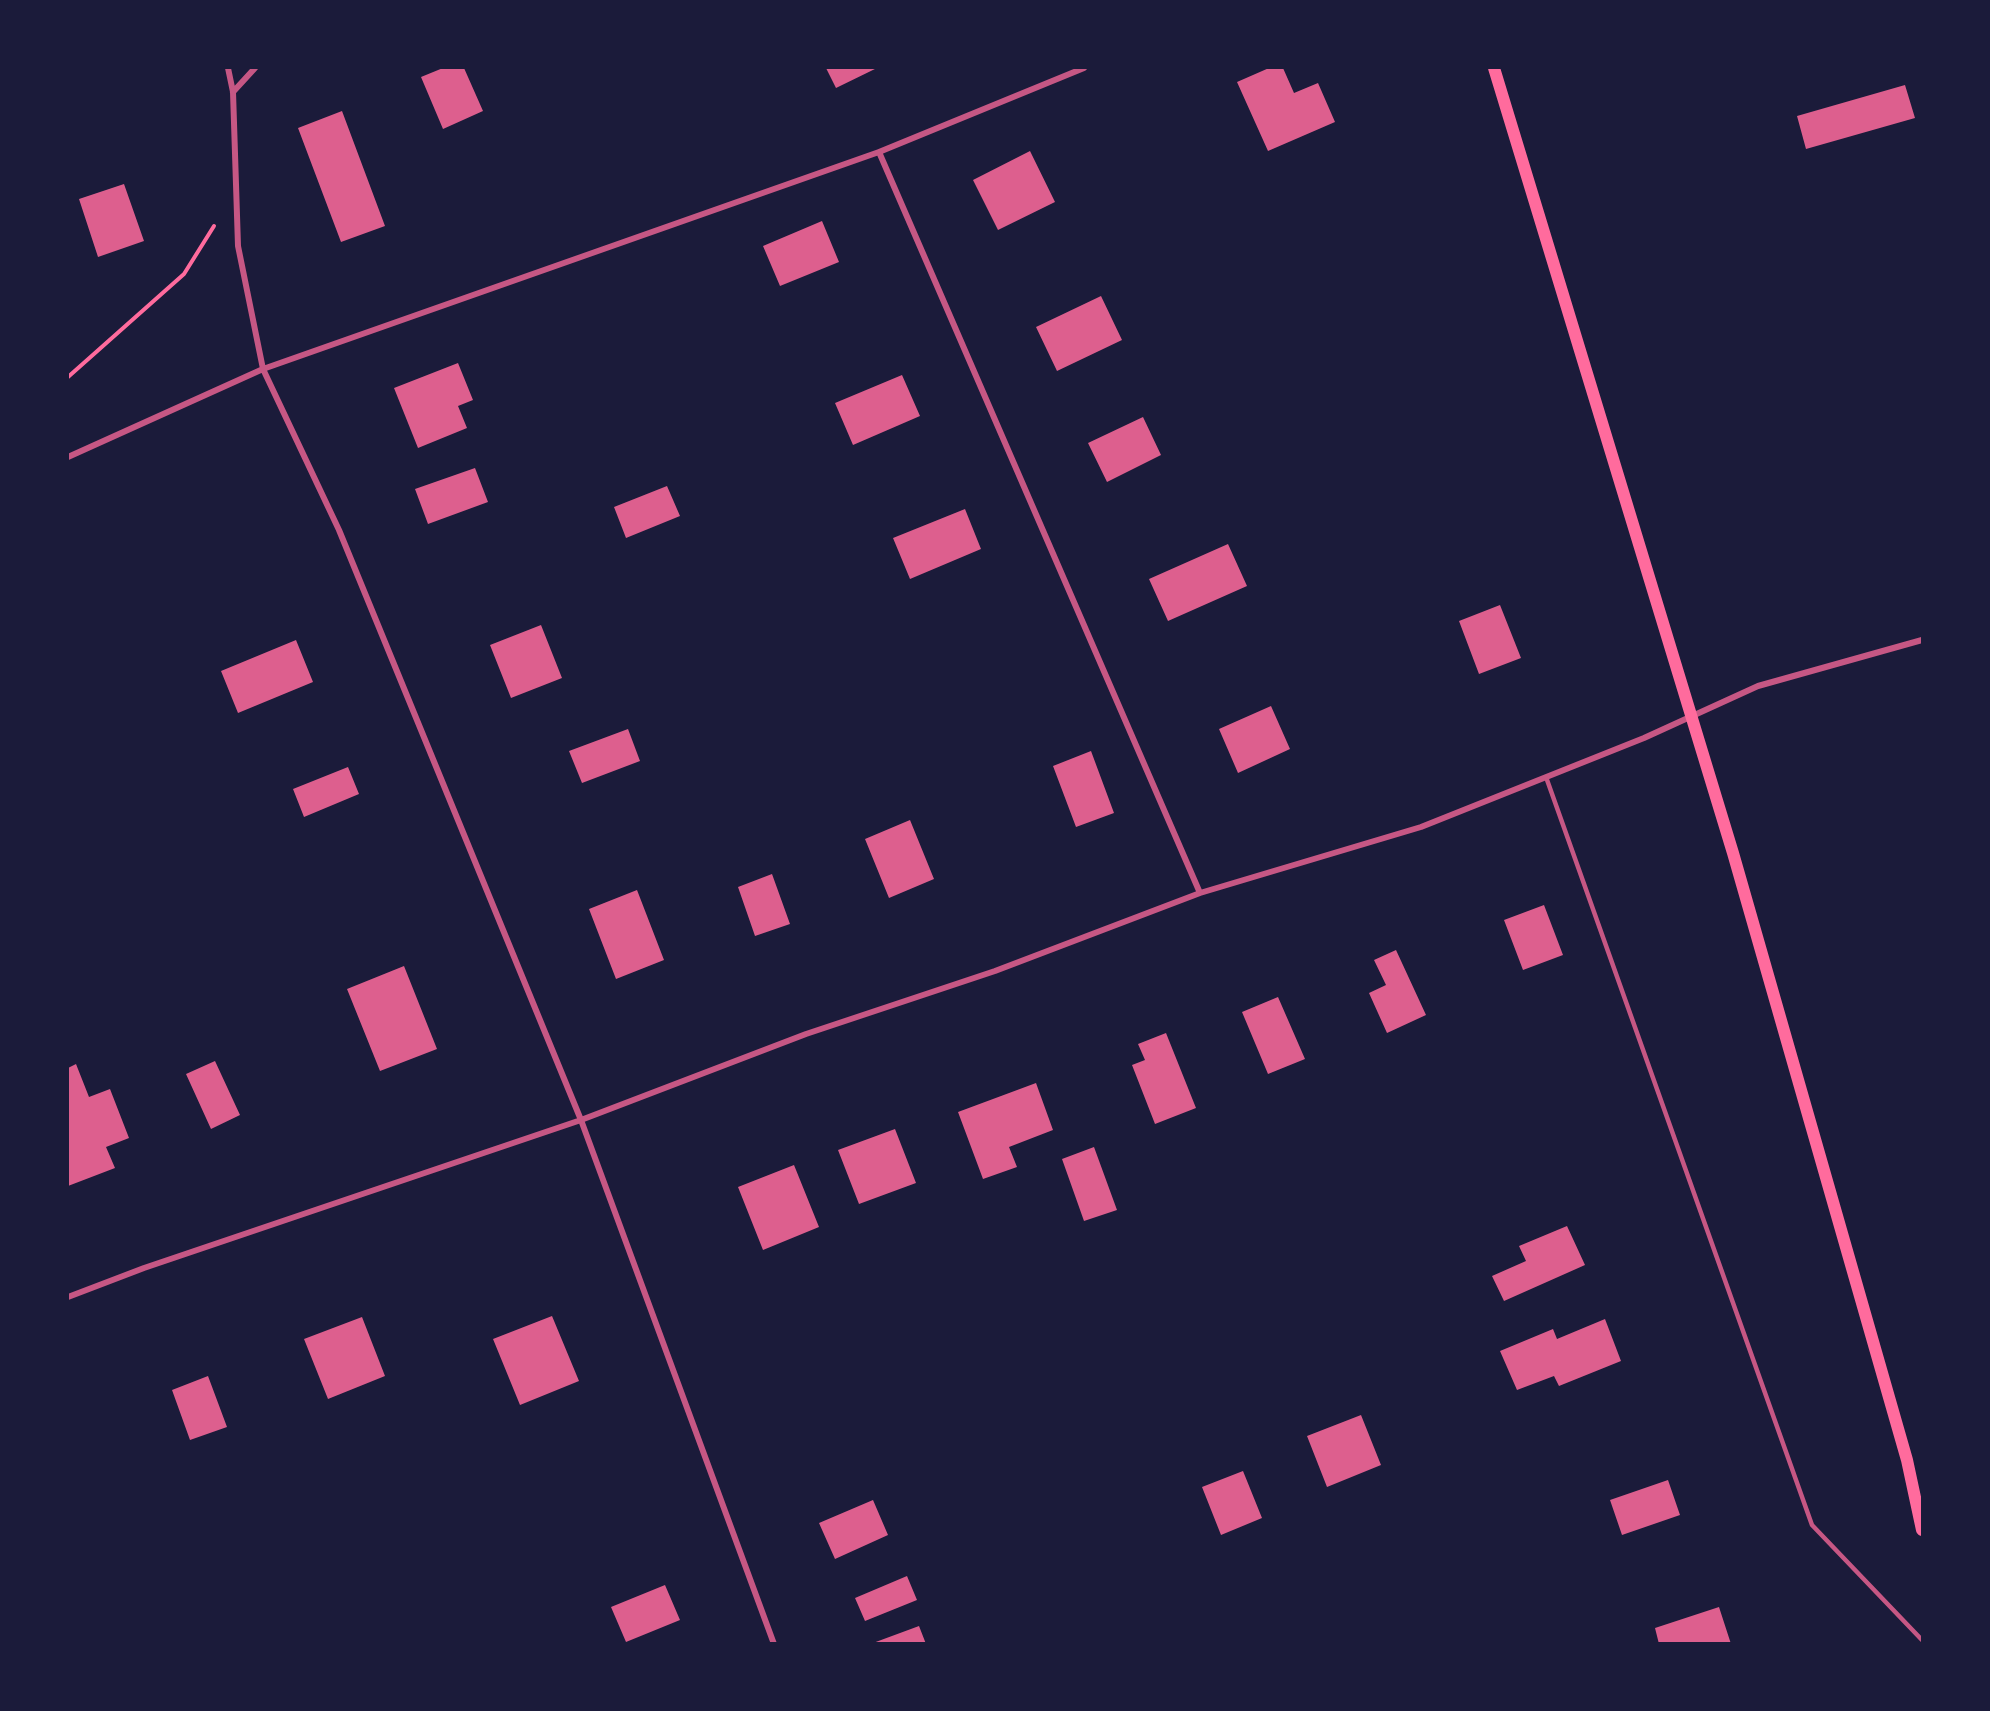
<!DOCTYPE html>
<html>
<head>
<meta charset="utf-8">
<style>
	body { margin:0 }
	#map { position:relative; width:1990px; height:1711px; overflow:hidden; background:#1b1b3a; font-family:Montserrat,sans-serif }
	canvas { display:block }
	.frame { position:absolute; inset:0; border:69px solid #1b1b3a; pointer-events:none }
</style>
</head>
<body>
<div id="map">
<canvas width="1990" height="1711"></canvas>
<div class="frame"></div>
</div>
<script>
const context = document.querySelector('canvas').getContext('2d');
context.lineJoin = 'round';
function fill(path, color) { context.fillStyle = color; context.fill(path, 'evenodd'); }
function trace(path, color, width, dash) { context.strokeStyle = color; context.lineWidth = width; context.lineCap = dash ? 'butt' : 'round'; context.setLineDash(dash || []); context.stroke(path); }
fill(new Path2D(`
	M443,68H464L483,111L443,129L421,77Z
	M826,68H877L836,88Z
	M1269,68H1283L1294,93L1318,83L1335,122L1268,151L1237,82Z
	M1905,85L1915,118L1806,149L1797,116Z
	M342,111L385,226L341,242L298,128Z
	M1030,151L1055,202L998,230L973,180Z
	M124,184L144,241L98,257L79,199Z
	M822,221L839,262L780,286L763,246Z
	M1101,296L1122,340L1057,371L1036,327Z
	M458,363L473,400L458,406L467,428L418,448L394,388Z
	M902,375L920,416L853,445L835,403Z
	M1143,417L1161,455L1107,482L1088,443Z
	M475,468L488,502L428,524L415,489Z
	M667,486L680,516L626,538L614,507Z
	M965,509L981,549L910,579L893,538Z
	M1228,544L1247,586L1168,621L1149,579Z
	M1500,605L1521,658L1479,674L1459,621Z
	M541,625L562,678L511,698L490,645Z
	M296,640L313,682L238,713L221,671Z
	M1271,706L1290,749L1238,773L1219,729Z
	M628,729L640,761L582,783L569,751Z
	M1091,751L1114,813L1076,827L1053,766Z
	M348,767L359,794L304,817L293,789Z
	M910,820L934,879L889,898L865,839Z
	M772,874L790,924L755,936L738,887Z
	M637,890L664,960L616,979L589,909Z
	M1544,905L1563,955L1523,970L1504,920Z
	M1396,950L1426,1015L1387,1033L1369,993L1386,985L1374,960Z
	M404,966L437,1049L380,1071L347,989Z
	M1278,997L1305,1059L1268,1074L1242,1012Z
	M1166,1033L1196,1108L1155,1124L1132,1065L1145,1060L1138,1044Z
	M215,1061L240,1115L211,1129L186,1074Z
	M76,1064L89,1097L110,1089L129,1138L106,1147L115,1168L68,1186V1068Z
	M1036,1083L1053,1130L1009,1147L1017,1167L983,1179L958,1112Z
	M895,1129L916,1183L859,1204L838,1150Z
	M1094,1147L1117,1210L1084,1221L1062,1159Z
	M794,1165L819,1227L763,1250L738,1187Z
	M1567,1226L1585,1265L1504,1301L1492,1276L1526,1261L1519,1246Z
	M552,1316L579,1381L520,1405L493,1339Z
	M362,1317L385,1376L328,1399L304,1339Z
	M1605,1319L1621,1361L1559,1386L1554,1376L1517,1390L1500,1351L1553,1329L1557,1339Z
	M208,1376L227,1427L190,1440L172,1390Z
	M1361,1415L1381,1465L1327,1487L1307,1436Z
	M1243,1471L1262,1518L1221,1535L1202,1487Z
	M1668,1480L1680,1515L1622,1535L1610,1500Z
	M873,1500L888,1535L835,1559L819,1523Z
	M907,1576L917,1600L865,1621L855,1598Z
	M665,1585L680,1620L626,1642L611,1607Z
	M1719,1607L1731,1644H1659L1655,1628Z
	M919,1626L926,1644H873V1643Z`), '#dd5f8e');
trace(new Path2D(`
	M68,377L184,274L214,226`), '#ff6b9d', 4);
trace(new Path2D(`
	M1546,777L1812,1525L1922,1640`), '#c65784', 4.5);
trace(new Path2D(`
	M228,68L233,92L238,246L263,369L339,530L581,1120L774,1644
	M233,92L255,68
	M879,152L1200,893
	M68,457L263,369L879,152L1084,68
	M68,1297L144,1268L581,1120L806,1034L995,971L1200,893L1421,827L1644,738L1758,686L1922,640`), '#c65784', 6);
trace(new Path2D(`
	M1494,68L1733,853L1907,1460L1922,1530`), '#ff6b9d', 12);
</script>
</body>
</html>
